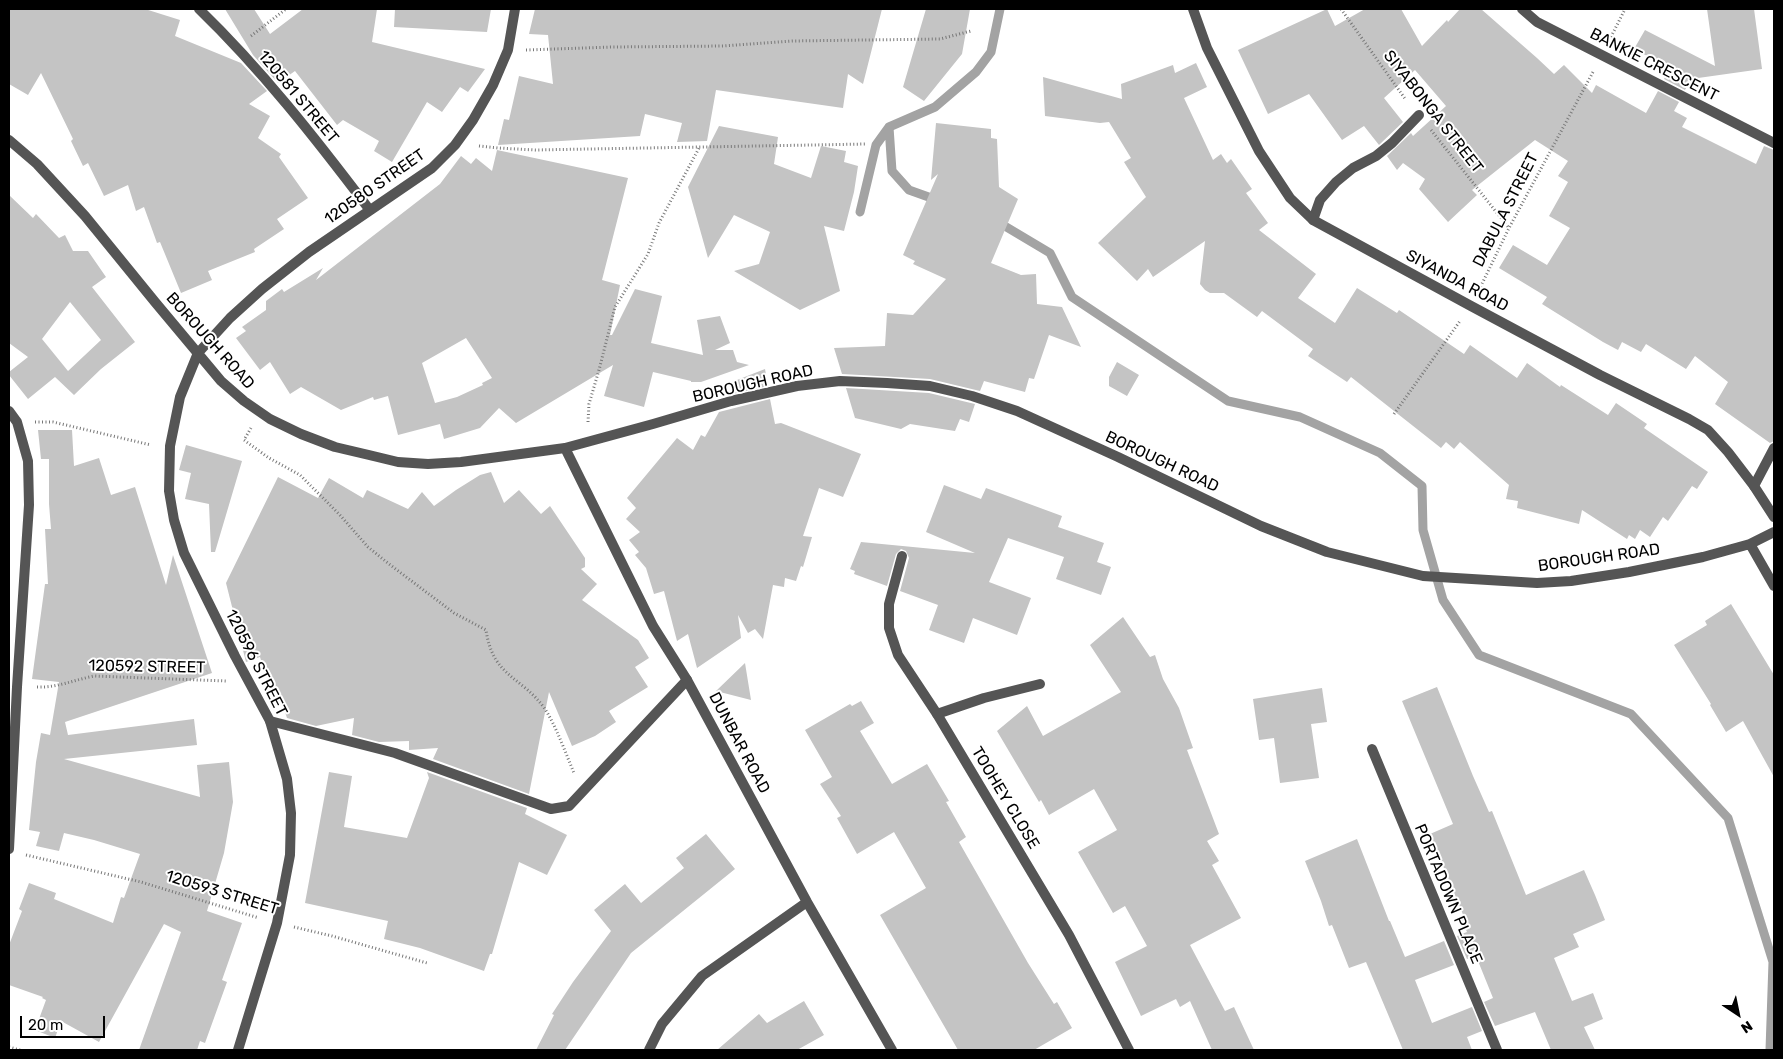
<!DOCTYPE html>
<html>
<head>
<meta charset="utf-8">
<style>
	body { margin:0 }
	#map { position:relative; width:1783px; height:1059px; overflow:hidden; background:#fff; font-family:Rubik,sans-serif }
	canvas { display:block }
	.frame { position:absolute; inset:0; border:10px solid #000; pointer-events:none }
	.north { position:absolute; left:1713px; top:989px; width:50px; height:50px; -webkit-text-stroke:4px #fff; paint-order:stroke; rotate:146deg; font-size:14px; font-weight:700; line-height:20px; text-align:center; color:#000 }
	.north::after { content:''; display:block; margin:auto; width:18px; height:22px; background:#000; clip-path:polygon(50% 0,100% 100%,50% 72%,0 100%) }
	.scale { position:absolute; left:20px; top:1016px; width:85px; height:22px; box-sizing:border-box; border:2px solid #000; border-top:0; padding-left:6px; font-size:15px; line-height:18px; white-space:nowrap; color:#000; -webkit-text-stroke:4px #fff; paint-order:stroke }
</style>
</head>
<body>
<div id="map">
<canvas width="1783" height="1059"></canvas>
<div class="frame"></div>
<div class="north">N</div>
<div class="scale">20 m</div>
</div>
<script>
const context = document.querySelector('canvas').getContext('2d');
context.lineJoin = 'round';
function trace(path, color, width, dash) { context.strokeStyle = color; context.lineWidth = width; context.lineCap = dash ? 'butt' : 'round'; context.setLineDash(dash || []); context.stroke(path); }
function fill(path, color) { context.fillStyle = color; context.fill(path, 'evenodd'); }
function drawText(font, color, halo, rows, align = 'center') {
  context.font = font + ' Rubik,sans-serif'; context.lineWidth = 4; context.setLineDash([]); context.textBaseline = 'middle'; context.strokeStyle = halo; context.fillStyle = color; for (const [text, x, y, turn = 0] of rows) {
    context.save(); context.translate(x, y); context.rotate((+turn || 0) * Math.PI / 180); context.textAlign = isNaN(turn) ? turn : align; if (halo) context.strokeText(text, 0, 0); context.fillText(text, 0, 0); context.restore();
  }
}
trace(new Path2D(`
	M937,200L909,190L892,171L889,127L935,107L976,72L991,52L1000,9
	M860,212L876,145L889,127
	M998,222L1050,253L1072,297L1228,401L1300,417L1380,453L1422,486L1423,530L1443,600L1479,655L1631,714L1728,818L1773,962L1770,1050`), '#a3a3a3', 9);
fill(new Path2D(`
	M9,9H145L180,20L175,36L241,63L267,91L249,104L270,116L258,138L281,154L279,157L308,198L277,219L284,229L254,249L255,252L208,271L212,280L181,293L160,242L157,243L144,207L136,211L128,185L104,196L88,163L83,166L71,141L73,139L41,73L28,95L9,84Z
	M225,9H254L270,34L303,9H377L372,42L485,69L468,92L460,87L442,112L427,102L392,162L374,151L379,141L343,120L337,125L295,71L278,83L253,55Z
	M395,9H491L487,32L394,27Z
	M535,9H882L863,84L848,74L843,108L716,90L707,141L677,142L682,123L645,114L640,136L498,145L504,119L509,120L519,76L553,84L548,35L529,34Z
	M926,9H970L962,54L924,101L903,87Z
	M1327,9L1335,26L1365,9H1401L1422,46L1447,20L1448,22L1460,9H1481L1537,58L1554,74L1564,65L1592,93L1596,85L1646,113L1658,91L1679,102L1674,111L1687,118L1682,127L1756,164L1764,146L1774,150V441L1770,443L1715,404L1728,382L1695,356L1686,369L1646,344L1641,352L1622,342L1618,350L1603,342L1542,304L1547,297L1499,268L1513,245L1547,265L1570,228L1549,216L1568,182L1558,176L1568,161L1535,140L1472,190L1477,195L1448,222L1419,189L1425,179L1403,163L1397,170L1387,156L1411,133L1413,136L1446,106L1415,70L1384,98L1403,122L1379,145L1364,126L1342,140L1309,94L1268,114L1238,50Z
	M1707,9H1754L1762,69L1691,79L1685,90L1664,79L1670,68L1634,49L1645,30L1715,66Z
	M1196,63L1207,87L1184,98L1213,160L1221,154L1227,163L1231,159L1252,189L1246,193L1268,223L1259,230L1316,274L1298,298L1335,323L1357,288L1397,313L1399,310L1464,354L1470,345L1517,378L1527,363L1560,387L1561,385L1608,415L1616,403L1647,424L1644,428L1708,472L1697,489L1692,486L1668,521L1663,517L1650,537L1640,530L1635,539L1629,535L1627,539L1582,510L1579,524L1517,508L1518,501L1506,499L1509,485L1460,442L1454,449L1446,442L1441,448L1351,377L1347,382L1308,356L1313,349L1262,311L1257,317L1224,293H1210L1205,290L1200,284L1205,241L1153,277L1148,269L1137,281L1098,243L1146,197L1124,162L1131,158L1109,122L1100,123L1045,116L1043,77L1122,99L1121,84L1173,65L1175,73Z
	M936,123L991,129V138L997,139L999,187L1018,199L991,263L1021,275L1036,274L1037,304L1062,307L1081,347L1049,335L1034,379L1029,378L1025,392L984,381L980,391L930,379L842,374L834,348L885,346L887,313L913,315L946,279L913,264L915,261L903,255L938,174L931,180Z
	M719,126L778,137L774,164L811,178L821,146L846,151L844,162L858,166L854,192L844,231L824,226L840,291L800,310L734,271L759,264L770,232L734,215L708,258L688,187Z
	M497,150L628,178L602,280L620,285L610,335H612L635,289L662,296L651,343L703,355L697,320L720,316L730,343L715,350H733L737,362L749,365L701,382H691V381L653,372L644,407L604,396L613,365L516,423L499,408L480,428L444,439L440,424L398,435L388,396L374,400L373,397L341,410L301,387L290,394L270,362L260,370L236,338L246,331L242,327L266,310V301L282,289L284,292L323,268L316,280L440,184L461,156L471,164L476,158L492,171ZM466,338L492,378L482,383L483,385L457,397L435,403L422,363Z
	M9,195L33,218L36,214L59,238L65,235L73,251H88L106,277L92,287L135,342L101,369L74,395L55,377L28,399L9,375V372L28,357L9,343ZM70,302L101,340L68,371L42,339Z
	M1117,362L1139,375L1127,396L1109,386V377Z
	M765,369L768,386L728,395L737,380Z
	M846,388L929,393L975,404L969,422L960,419L955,431L910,424L901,429L855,418Z
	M770,399L775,424L781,423L861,454L843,497L819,488L803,536L812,537L803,567L801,566L796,581L785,578L784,587L773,585L763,639L755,629L748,633L738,615L741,638L697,668L688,634L677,641L664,591L654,594L646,568L635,555L639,552L629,540L640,532L626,519L636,508L627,498L677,438L693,450L701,435L705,437L719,412Z
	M38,430H72L74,466L99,458L111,495L135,487L166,585L173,555L212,673L65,722L68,735L194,719L197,745L64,759L200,797L197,765L229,762L233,802L224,853L207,911L242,923L222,980L227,982L205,1043L200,1041L197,1050H139L181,932L164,924L99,1042L61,1021L55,1038L35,1030L46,1000L42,998L43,997L9,985V945L22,911L19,909L29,883L56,893L54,899L113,923L121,897L124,898L140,854L94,840L64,833L59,851L36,846L40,832L29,830L36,762L41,733L50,735L59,682L32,679L45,584H48L45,529H51L49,504V459H41Z
	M186,445L242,461L215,552H211L209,504L185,499L191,473L179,470Z
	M491,472L504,503L519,490L541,514L550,506L585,558V567L581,569L597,584L582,600L638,640L649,658L635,667L648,687L609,711L616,722L595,736L572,746L549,692L529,794L433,759L438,748L409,750V741L379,742L352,735L354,718L316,726L287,718L280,697L274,699L260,657L246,662L226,583L278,477L318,498L329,478L363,498L367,490L408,509L422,492L434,506L456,490L480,475Z
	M944,485L981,499L986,488L1062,516L1058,527L1104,543L1097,562L1111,567L1101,595L1056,579L1064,557L1008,538L989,582L1031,598L1017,635L973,618L964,643L929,630L938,605L900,591L909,558L906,551L901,549L896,554L887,586L854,574L855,571L850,569L861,542L975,553L926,532Z
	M1731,604L1774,675V777L1743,721L1726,732L1710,705L1711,704L1674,645L1707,625L1705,621Z
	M1123,617L1150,657L1155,655L1163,679L1179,708L1193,748L1187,750L1219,834L1207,841L1219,861L1212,865L1241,918L1190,945L1225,1011L1234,1007L1254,1050H1212L1190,1001L1180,1007L1176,999L1141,1016L1115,962L1147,946L1125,906L1113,913L1078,852L1117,830L1094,789L1049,815L1041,800L1039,802L997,731L1027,706L1043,736L1121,692L1090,645Z
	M745,663L751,700L716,691Z
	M1437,687L1473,776L1489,812L1492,811L1526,895L1584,870L1595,895L1605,920L1573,934L1579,947L1554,958L1572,1001L1593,993L1603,1019L1584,1027L1595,1050H1551L1535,1012L1495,1026L1484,1002L1493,998L1476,956L1467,959L1457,936L1467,932L1461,918L1464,917L1430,834L1453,824L1402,701Z
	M1322,688L1327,722L1311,724L1319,778L1280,783L1274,738L1259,740L1253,699Z
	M861,701L874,723L860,731L892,784L927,764L949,801L946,802L966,837L959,842L1028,963L1054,1004L1057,1002L1072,1028L1034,1050H958L880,915L926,888L894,832L857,854L837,818L841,816L820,784L832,777L805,730L850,704L852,706Z
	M329,772L352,776L344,827L407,838L429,778L427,772L527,808L525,814L567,835L547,875L519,862L492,954H490L484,971L420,948L384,939L388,921L305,903Z
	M706,834L735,869L631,953L565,1050H536L554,1015L552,1014L573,982L611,931L594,910L625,884L641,903L684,868L676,858Z
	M1357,839L1389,921H1390L1405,957L1444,941L1454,965L1415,980L1432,1023L1472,1007L1482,1031L1467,1037L1472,1050H1403L1366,962L1349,968L1332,925L1329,926L1321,901L1305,861Z
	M804,1001L824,1035L797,1050H717L759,1014L767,1023Z`), '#c4c4c4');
trace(new Path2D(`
	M1341,9L1406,100
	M251,36L286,9
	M1611,37L1625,9
	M526,50L612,47L723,46L792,41L940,39L971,31
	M1431,130L1509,228
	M479,146L498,148L535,150L867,144
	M1479,290L1509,228L1593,72
	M1394,414L1460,321
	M35,422H53L151,445
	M588,422L589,404L599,370L615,307L648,254L659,223L699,148
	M251,428L244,440L269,458L300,475L339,514L368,547L389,564L454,613L486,630C493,678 522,676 545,709C557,728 565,752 574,773
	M37,687C56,688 74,680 94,676L226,681
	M26,855L141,882L259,918
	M294,927L332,936L427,963
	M9,1047L20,1050`), '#777', 3, [1, 2.5]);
trace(new Path2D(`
	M1313,220L1320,200L1336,182L1353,168L1376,156L1392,143L1419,115
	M1754,486L1774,448
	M937,714L984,698L1040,684
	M270,721L395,753L551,809L569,806L687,680`), '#555', 10);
trace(new Path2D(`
	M199,9C262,70 316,139 369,209
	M1193,9L1207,48L1259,151L1290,198L1313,220L1471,306L1600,375L1689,419L1708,430L1728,452L1754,486L1774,517
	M1522,9L1537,22L1774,143
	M9,140L37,164L85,216L155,302L221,381L244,401L270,419L301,434L335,447L369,455L398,462L428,464L461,462L565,448L653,424L731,401L797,386L840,381L887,383L930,386L972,396L1017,411L1118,457L1261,526L1327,552L1423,576L1537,583L1571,581L1629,572L1703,557L1750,544L1774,532
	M9,411L17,422L28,461L29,505L17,687L9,849
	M565,448L653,626L687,680L807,902L892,1050
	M1750,544L1774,586
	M902,556L889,604V628L898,655L937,714L1069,935L1129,1050
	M1372,749L1497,1050
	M238,1050L277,923L290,855L291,813L287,779L270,721L235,656L184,553L174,520L169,491L170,446L180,397L198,353L230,318L262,289L309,252L432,168L455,145L473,120L493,85L508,50L515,9
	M649,1050L662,1024L702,976L807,902`), '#555', 10);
drawText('16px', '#000', '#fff', [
	["BANKIE CRESCENT",1654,65,27],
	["120581 STREET",298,97,50],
	["SIYABONGA STREET",1433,112,52],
	["120580 STREET",375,187,-35],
	["DABULA STREET",1506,210,-63],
	["SIYANDA ROAD",1457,281,28],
	["BOROUGH ROAD",210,341,48],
	["BOROUGH ROAD",753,384,-13],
	["BOROUGH ROAD",1162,462,25],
	["BOROUGH ROAD",1599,558,-8],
	["120596 STREET",256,663,63],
	["120592 STREET",147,667,1],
	["DUNBAR ROAD",739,743,62],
	["TOOHEY CLOSE",1005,798,59],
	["120593 STREET",222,893,17],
	["PORTADOWN PLACE",1448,894,67]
]);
</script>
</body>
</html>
